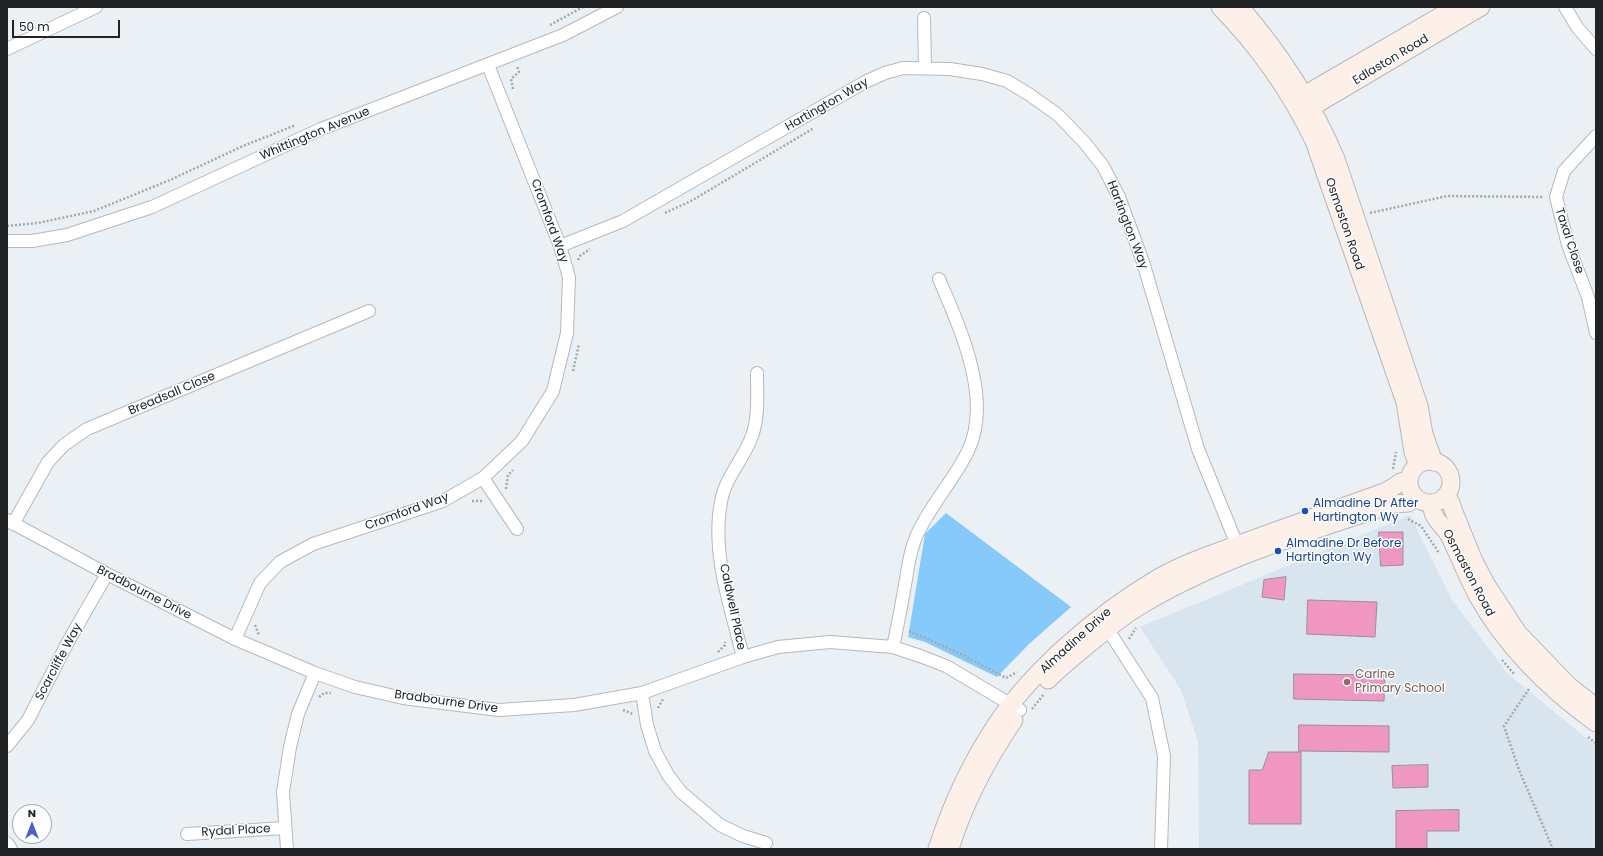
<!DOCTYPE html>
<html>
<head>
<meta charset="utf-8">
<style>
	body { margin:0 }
	#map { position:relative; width:1603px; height:856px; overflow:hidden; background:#ebf0f4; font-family:Poppins,sans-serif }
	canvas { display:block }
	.frame { position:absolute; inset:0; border:8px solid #212324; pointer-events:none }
	.north { position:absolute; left:12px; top:804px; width:40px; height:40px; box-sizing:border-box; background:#fbfdfe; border:1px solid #a4a6a7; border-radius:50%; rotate:0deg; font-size:11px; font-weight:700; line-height:16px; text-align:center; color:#212324 }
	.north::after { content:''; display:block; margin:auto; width:14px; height:18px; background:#4c5dd2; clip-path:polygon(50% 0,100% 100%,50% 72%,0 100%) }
	.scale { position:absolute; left:12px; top:20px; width:108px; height:18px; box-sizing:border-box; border:2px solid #212324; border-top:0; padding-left:5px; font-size:12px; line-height:14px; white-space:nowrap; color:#212324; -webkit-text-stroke:3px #fbfdfe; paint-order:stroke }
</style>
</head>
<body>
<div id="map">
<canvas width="1603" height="856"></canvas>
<div class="frame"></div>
<div class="north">N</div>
<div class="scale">50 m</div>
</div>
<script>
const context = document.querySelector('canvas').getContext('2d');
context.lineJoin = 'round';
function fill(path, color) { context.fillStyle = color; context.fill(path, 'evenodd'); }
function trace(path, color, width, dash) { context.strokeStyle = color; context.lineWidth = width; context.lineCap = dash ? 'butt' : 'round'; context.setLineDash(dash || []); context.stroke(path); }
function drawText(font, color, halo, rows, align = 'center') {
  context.font = font + ' Poppins,sans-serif'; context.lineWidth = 3; context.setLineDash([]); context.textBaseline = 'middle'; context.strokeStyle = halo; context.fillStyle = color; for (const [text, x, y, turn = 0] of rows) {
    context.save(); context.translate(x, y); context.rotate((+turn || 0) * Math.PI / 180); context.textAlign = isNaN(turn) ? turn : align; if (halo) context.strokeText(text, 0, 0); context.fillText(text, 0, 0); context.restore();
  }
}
fill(new Path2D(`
	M1410,515L1452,600L1508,674L1586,738L1596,744V849H1199L1198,742L1181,690L1140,627Z`), '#d8e4ee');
fill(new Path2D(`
	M946,513L1071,607L1029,644L997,677L925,642L908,637L925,534Z`), '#85cafa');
const building = new Path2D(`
	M1379,532H1403V565L1381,566Z
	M1286,577L1284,600L1262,597L1264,580Z
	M1308,600L1377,602L1375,637L1307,634Z
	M1294,674L1385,675L1384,701L1294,699Z
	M1299,725L1389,726V752L1299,751Z
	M1269,752H1301V824H1249V770H1262Z
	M1428,765V787L1393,788L1392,766Z
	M1459,810V831H1427V849H1396V811Z`);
fill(building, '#f097c1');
trace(building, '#969093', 1);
const street = new Path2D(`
	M1565,7L1577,27L1596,49
	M924,18L925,67
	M7,49L96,7
	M1596,136L1564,171L1556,197L1568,245L1588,297L1596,333
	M7,241H32L67,235L152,207L321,129L563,35L617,7
	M560,246L623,221L865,82L885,73L903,68L950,69L982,74L1007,81L1030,95L1058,115L1084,142L1103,166L1119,197L1143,262L1198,449L1240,552
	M483,478L517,529
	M7,520L107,574L235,639L315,673L355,687L403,698L499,710L574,705L642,693L743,657L778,647L830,642L893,647L920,656L946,666L1020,710
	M13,524L48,462L64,445L87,429L369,311
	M1103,622L1152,698L1164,756L1161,849
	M235,639L260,583L280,562L313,544L443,501L483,478L522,441L553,391L567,333L569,277L560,246L488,65
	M893,647C897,628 901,609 904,590C908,571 908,556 916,537C929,506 953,482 968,451C993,399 960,328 939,279
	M743,657C731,608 711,553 721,502C725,477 744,459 752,436C759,417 757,393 757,373
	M642,693L647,725L655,751L668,775L681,792L720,825L743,836L766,843
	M7,746L28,720L69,640L107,574
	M187,834L285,828
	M7,843L11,849
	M287,849L283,792L290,747L298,714L315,673`);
const secondary = new Path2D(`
	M1220,7C1259,47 1290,91 1314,141L1405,402L1413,452L1418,465
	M1240,7C1281,54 1312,102 1336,159L1409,376L1419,406L1424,434L1434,462
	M1296,101L1304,95L1456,7
	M1301,111L1312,107L1481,7
	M1409 482a21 21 0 1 1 42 0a21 21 0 1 1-42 0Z
	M1446,495L1451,503L1454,512L1474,561L1486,584L1518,633L1569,686L1596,707
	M1432,503C1432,507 1432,512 1434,515C1438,523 1446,529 1450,537C1459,556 1467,576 1477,595C1506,647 1549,689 1596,723
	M1048,680C1059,669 1070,660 1082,650C1099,636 1116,621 1135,609C1214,560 1305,533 1393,504L1408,503L1415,497
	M937,849C950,809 967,770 990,734C1028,673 1097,614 1158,578C1188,561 1223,550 1256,538C1300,522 1344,506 1387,491L1401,482L1409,480
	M950,849C964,803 987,760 1014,720`);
trace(street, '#b4b9bd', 14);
trace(secondary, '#b4b9bd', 19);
trace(new Path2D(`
	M550,25L583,7
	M513,89L511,79L519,72L517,66
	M665,213L691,201L814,128
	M1370,213L1447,196L1543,197
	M7,226L38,223L94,211L170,180L243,146L296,125
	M578,260L580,256L590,249
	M573,371L579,344
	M1393,469L1396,452
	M506,489L508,475L513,470
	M472,501H482
	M1408,519L1421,526L1439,553
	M255,625L259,635
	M909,631L961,654L1006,678L1017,672
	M1129,639L1136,628
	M718,652L725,645V642
	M1502,660L1515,675
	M1529,689L1504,726L1519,770L1553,849
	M319,697L324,693H331
	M658,708L663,699
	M1032,709L1044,694
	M623,710L633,714
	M1588,737L1596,743`), '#a5a9ac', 2.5, [2, 2]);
trace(street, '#fff', 12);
trace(secondary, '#fcf0e9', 17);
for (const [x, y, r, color] of [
	[1305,511,4,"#1a4fb4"],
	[1278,551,4,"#1a4fb4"],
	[1347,682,4,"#8d6e63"]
]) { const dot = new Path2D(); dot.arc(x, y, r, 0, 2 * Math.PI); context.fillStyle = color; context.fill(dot); trace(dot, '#fbfdfe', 1.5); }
drawText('12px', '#212324', '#fbfdfe', [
	["Edlaston Road",1391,60,-31],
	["Hartington Way",827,105,-30],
	["Whittington Avenue",315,134,-23],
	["Cromford Way",549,221,70],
	["Osmaston Road",1344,224,71],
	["Hartington Way",1127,225,69],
	["Taxal Close",1569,241,72],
	["Breadsall Close",172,394,-23],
	["Cromford Way",407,512,-20],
	["Osmaston Road",1468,573,62],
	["Bradbourne Drive",144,593,27],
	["Caldwell Place",732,607,78],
	["Almadine Drive",1076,641,-42],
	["Scarcliffe Way",59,662,-62],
	["Bradbourne Drive",446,702,8],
	["Rydal Place",236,831,-3]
]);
drawText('12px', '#164399', '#fbfdfe', [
	["Almadine Dr After",1313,504],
	["Hartington Wy",1313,518],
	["Almadine Dr Before",1286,544],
	["Hartington Wy",1286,558]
], 'left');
drawText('12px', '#785e54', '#fbfdfe', [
	["Carine",1355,675],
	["Primary School",1355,689]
], 'left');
</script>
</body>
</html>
